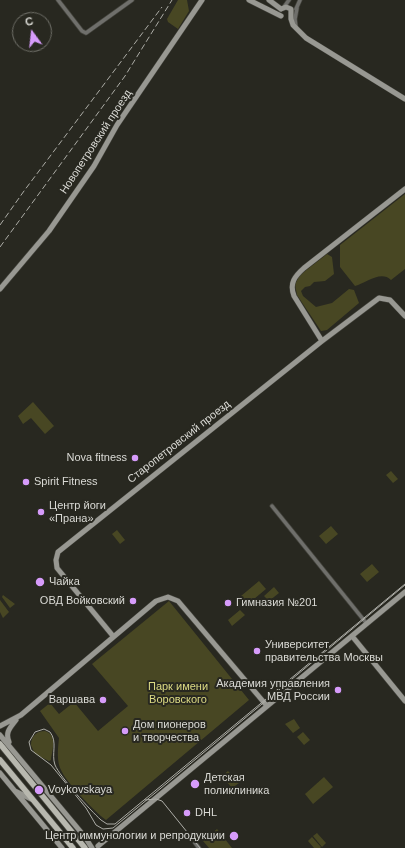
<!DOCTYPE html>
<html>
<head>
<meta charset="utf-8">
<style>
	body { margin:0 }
	#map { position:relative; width:405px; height:848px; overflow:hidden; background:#282820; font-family:Helvetica,sans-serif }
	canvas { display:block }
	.north { position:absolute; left:12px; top:12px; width:40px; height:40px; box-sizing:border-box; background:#282820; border:1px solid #6f6f68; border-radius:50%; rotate:345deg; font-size:11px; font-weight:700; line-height:16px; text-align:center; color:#dadad5 }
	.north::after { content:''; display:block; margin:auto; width:14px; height:18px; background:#d69bfa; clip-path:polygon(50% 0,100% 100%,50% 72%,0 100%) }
</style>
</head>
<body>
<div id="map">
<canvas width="405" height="848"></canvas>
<div class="north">С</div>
</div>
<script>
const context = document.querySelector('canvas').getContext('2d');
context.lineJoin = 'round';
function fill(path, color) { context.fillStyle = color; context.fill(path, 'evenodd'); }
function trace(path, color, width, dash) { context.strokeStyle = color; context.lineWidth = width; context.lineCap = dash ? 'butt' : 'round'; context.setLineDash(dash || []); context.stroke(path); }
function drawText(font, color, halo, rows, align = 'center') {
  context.font = font + ' Helvetica,sans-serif'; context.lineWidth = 4; context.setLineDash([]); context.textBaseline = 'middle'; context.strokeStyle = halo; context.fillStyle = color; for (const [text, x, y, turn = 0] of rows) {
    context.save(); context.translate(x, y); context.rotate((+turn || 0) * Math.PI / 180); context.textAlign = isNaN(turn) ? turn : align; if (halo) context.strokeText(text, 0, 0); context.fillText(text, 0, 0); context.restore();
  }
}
fill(new Path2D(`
	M178,0H187L189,11L178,29L168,22L167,19Z
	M405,194V269L391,280C381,270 366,283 355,286L340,267V245Z
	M327,254L332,257L334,274L325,281L314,282L310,286L305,287L301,291L303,296L316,307L332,303L349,289L354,290L359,303L327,330L321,331L297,295L295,284L300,275Z
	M33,402L54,426L45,434L31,418L23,424L18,416Z
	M391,471L398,479L393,483L386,475Z
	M331,526L338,534L326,544L319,536Z
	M117,530L125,540L120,544L112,534Z
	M372,564L379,572L367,582L360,574Z
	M259,581L266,589L248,604L241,596Z
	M274,587L279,593L269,601L264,596Z
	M3,595L15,604L10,608L2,597Z
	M0,600L9,612L3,618L0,612Z
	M169,601L249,700L106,820C95,812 68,784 62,772C56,762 58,748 59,738L40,711L50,703L59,714L74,702L98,731L128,706L92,664Z
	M240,610L245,615L232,626L228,620Z
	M294,719L300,728L293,733L285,724Z
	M45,731C58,735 52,750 51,760L49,761L35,754L31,745C31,737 36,731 45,731Z
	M303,732L310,740L304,745L297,737Z
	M228,771L239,783L232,788L222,776Z
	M324,777L333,787L313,804L305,794Z
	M217,829L232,848H209L203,841Z
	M317,833L326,843L322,847L313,836Z
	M312,837L321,847L320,848H314L308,841Z`), '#484723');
const street = new Path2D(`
	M58,0L82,31L86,33L132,0
	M284,7L289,0
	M296,9L300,0
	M296,28L295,19L297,8
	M272,506L367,624
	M195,843L199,848`);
const secondary = new Path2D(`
	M249,0L281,16
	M269,0L281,9
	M281,9L286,7L291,9V19L293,25L306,38L405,99
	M0,289L49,231L94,166L117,125L202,0
	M322,341L379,298L390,300L405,316
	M113,636L57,568L56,560L58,552L322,341L294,296C289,283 295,276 304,268L405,189
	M352,636L405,701
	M0,726L21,715L156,601L168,597L178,601L267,706
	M0,735L85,837L92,848
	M9,742C5,732 10,728 16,720
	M0,773L62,848
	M15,791L31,799
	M98,846L405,592`);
const primary = new Path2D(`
	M0,744L85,848
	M0,760L73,848`);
trace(street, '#44443d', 5);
trace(secondary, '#44443d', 6);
trace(primary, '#44443d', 7);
trace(street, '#6f6f6b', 3.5);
trace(secondary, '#989892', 5);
trace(primary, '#b8b8af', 5.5);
trace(new Path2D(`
	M405,584L115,824H107L101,820C90,810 60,777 55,765C51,754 58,742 50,732L44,729L35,732L29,742L31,750L51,765L86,808L96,825L103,829L113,828L405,585
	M145,800L156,799L162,801L200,848`), '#adada7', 1);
trace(new Path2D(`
	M0,225L24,191L162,7
	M0,247L125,76L172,0`), '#adada7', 1, [6, 3]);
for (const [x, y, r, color] of [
	[135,458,4,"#d69bfa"],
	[26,482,4,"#d69bfa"],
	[41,512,4,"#d69bfa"],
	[40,582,5,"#d69bfa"],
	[133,601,4,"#d69bfa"],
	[228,603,4,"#d69bfa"],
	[257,651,4,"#d69bfa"],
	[338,690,4,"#d69bfa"],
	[103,700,4,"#d69bfa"],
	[125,731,4,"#d69bfa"],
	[195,784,5,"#d69bfa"],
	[39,790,5,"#d69bfa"],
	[187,813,4,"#d69bfa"],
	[234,836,5,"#d69bfa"]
]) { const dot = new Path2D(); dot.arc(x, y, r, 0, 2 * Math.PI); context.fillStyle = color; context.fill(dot); trace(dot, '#282820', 1.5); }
drawText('11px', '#dadad5', '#282820', [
	["Новопетровский проезд",96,142,-57],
	["Старопетровский проезд",179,442,-38]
]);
drawText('11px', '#dadad5', '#282820', [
	["Nova fitness",127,458,"right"],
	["Spirit Fitness",34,482],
	["Центр йоги",49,506],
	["«Прана»",49,519],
	["Чайка",49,582],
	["ОВД Войковский",125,601,"right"],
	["Гимназия №201",236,603],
	["Университет",265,645],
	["правительства Москвы",265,658],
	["Академия управления",330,684,"right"],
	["МВД России",330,697,"right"],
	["Варшава",95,700,"right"],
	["Дом пионеров",133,725],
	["и творчества",133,738],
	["Детская",204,778],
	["поликлиника",204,791],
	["Voykovskaya",48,790],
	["DHL",195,813],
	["Центр иммунологии и репродукции",225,836,"right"]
], 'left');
drawText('11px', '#dcda83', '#282820', [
	["Парк имени",178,687],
	["Воровского",178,700]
]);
</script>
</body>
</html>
